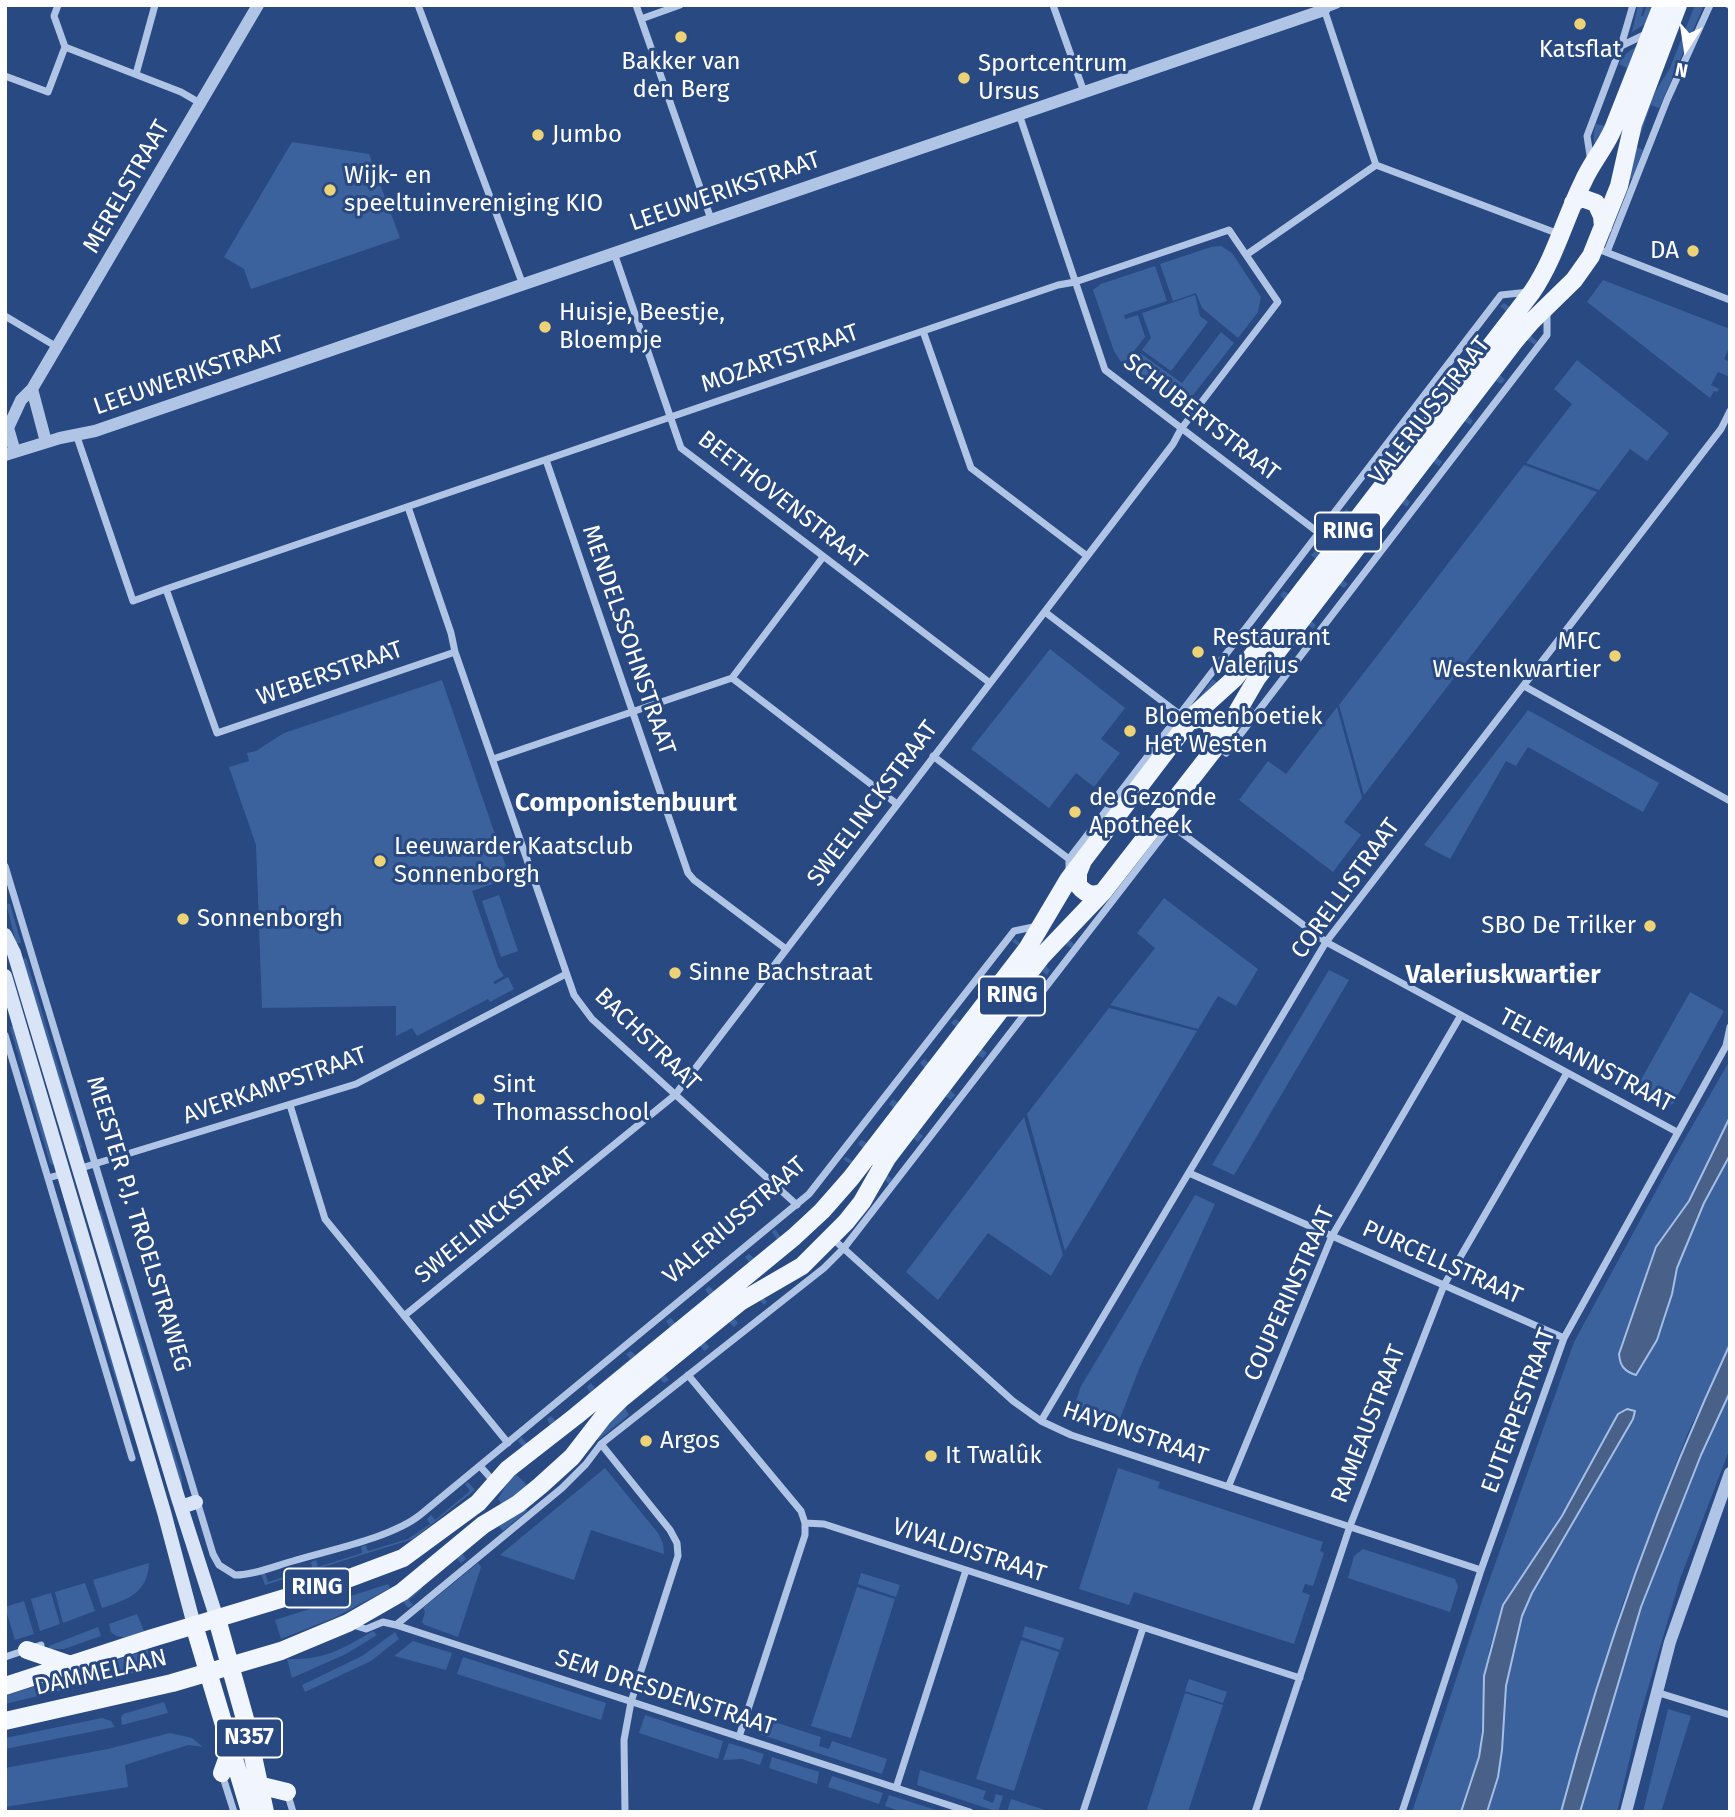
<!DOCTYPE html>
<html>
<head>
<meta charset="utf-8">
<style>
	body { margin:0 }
	#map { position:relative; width:1735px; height:1817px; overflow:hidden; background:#284981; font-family:"Fira Sans",sans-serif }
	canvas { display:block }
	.frame { position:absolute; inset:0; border:7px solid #fff; pointer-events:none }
	.north { position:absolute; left:1651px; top:14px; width:70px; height:70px; -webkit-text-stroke:5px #284981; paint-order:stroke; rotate:192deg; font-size:19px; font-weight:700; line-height:28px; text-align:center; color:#fff }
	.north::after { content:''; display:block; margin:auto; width:24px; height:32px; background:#fff; clip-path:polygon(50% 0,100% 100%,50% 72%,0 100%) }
</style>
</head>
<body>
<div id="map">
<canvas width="1735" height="1817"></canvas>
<div class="frame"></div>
<div class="north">N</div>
</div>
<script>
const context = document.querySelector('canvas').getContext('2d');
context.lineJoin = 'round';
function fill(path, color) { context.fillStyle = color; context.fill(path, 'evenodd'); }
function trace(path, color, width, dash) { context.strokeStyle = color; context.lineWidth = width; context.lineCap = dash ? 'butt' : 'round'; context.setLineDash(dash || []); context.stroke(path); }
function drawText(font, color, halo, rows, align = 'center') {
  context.font = font + ' "Fira Sans",sans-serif'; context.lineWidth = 6; context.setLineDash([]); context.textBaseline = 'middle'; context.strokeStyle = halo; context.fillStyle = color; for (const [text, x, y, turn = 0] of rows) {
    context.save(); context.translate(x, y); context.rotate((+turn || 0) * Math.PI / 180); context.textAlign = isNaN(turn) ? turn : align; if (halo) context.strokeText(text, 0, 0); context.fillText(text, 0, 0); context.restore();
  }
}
fill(new Path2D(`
	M1638,5H1644L1641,16H1643L1647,5H1656L1649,22L1632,32Z
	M1695,5H1704L1659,108L1651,105L1636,147L1643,150L1632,179L1628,178L1637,133L1650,100L1670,68Z
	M1640,45L1596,149C1593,140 1593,133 1596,124L1605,126L1627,68L1619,64C1623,54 1630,50 1640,45Z
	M292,142L369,154L400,238L251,289L244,269L224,257Z
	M1221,246L1232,253L1261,297L1258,312L1238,338L1202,308L1196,293L1173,301L1160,264L1211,247Z
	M1155,266L1167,301L1124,315L1125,319L1138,315L1145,337L1123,365L1114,351L1093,290L1101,284Z
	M1603,280L1730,329V346L1724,359L1730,362V377L1718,372L1711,385L1719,389L1717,392L1714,391L1710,398L1587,302Z
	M1195,295L1200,316L1208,322L1171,371L1142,350L1151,338L1142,313Z
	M1504,303L1512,309L1235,669L1217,688L1198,704L1196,702L1213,679L1219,684L1254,640L1249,636L1252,632L1258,635L1285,600L1280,595L1284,591L1289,594L1316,559L1311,555L1315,551L1320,554L1347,519L1342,514L1346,509L1352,513L1379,477L1374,473L1378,468L1384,471L1411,436L1406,431L1410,426L1416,430L1443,394L1438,390L1442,385L1447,388L1475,353L1470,348L1474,343L1479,347L1506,311L1500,306Z
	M1221,332L1234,343L1182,409L1179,410L1127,369L1140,353L1182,383Z
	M1529,334L1537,341L1535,345L1527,340L1500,375L1505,380L1501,384L1496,381L1468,416L1473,421L1470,425L1464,421L1437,457L1442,462L1439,466L1433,462L1406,498L1410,502L1407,507L1402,503L1374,539L1379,543L1376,547L1370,544L1343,580L1348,584L1344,588L1339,585L1311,621L1316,625L1313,629L1308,625L1280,662L1285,666L1281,670L1277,666L1249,705L1254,709L1233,738L1231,736L1249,700Z
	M1577,360L1669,433L1647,461L1630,449L1599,490L1526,463L1572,404L1554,389Z
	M1524,465L1597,492L1364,795L1339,705Z
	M1050,649L1125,708L1101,739L1120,753L1094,787L1076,773L1049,808L971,749Z
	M442,680L510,878L472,891L498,967L504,976L493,982L495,984L508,977L514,989L490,1002L488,999L417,1036L412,1028L396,1036V1006L262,1008L256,845L229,767L249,761L247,753L256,751L284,733Z
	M1337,707L1362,798L1344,822L1361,835L1333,872L1239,800L1268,761L1286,774Z
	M1528,710L1659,783L1643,812L1528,747L1516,766L1506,761L1450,859L1424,845Z
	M499,895L518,951L501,957L482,901Z
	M1164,898L1258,969L1236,1006L1218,996L1198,1029L1110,1005L1155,948L1137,933Z
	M6,903L10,904L21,943H16Z
	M1015,939L1023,945L853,1166L843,1159L846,1157L853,1161L863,1148L858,1144L861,1140L867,1143L894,1108L889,1104L893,1099L898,1103L925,1068L920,1063L924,1059L929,1063L956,1027L951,1023L955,1019L960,1022L987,987L982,983L986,979L990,982L1018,946L1012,941Z
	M1068,939L1074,944L1071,948L1065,944L1046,966L1050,970L1047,975L1042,971L1014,1007L1019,1011L1015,1016L1009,1013L982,1049L987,1053L983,1058L977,1055L950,1090L955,1095L951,1100L945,1096L918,1132L923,1136L918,1142L913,1138L887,1175L892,1179L889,1184L882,1178L897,1155L1049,957Z
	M26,958L82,1147L80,1150L22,959Z
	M1329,970L1349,980L1234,1175L1212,1165Z
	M1690,992L1724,1011L1673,1104L1669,1105L1637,1087Z
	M1109,1008L1197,1031L1065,1251L1027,1114Z
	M14,1026L54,1164L53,1165L50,1163L10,1027Z
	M1730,1060V1117L1689,1201L1656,1247L1619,1354L1642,1367L1665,1320L1677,1268L1704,1203L1730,1155V1344L1687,1435L1623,1603L1578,1747L1561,1812H1487L1498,1777L1502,1750L1506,1686L1522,1616L1532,1593L1633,1419L1634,1410L1627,1409L1562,1516L1503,1605L1489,1650L1479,1757L1461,1812H1412L1483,1598L1574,1342L1675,1156Z
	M1024,1117L1063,1255L1051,1276L988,1233L938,1300L906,1272Z
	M1195,1195L1215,1204L1139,1369L1116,1429L1078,1417C1070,1408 1079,1397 1080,1388Z
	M101,1210L182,1478V1490L97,1211Z
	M72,1219L139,1451L125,1411L68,1221Z
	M775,1229L782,1239L525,1449L518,1441L521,1437L527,1443L550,1425L547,1419L551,1416L556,1421L590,1392L587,1387L591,1383L595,1388L630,1359L626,1354L631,1351L635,1355L670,1327L666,1321L671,1318L675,1323L709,1295L705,1290L709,1286L714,1291L749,1262L745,1257L749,1254L754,1258L777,1239L772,1232Z
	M761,1295L767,1302L764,1305L759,1299L734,1318L738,1323L734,1327L729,1322L705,1342L709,1347L705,1351L700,1346L665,1375L669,1380L664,1383L660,1379L625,1408L629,1415L598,1440L596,1436L615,1414Z
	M1730,1392V1448L1680,1579L1639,1719L1617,1812H1580L1641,1607L1701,1455Z
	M605,1468L658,1533L663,1543L664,1554L591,1530L574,1580L500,1555Z
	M1118,1468L1160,1482L1158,1488L1323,1542L1320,1551L1324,1553L1313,1586L1305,1584L1302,1592L1310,1595L1294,1644L1134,1592L1129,1605L1079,1589Z
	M514,1472L529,1487L503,1506L498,1499Z
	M468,1482L475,1490L413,1539L265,1585L261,1574L265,1573L268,1582L312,1568L311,1562L316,1560L318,1567L362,1553L361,1547L366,1545L368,1551L408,1539L430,1524L427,1519L431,1515L435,1520L470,1491L465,1484Z
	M525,1507L527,1511L503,1531L498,1525L462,1553L466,1559L461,1563L456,1558L421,1587L422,1589L409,1600L413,1605L408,1608L402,1600L491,1527Z
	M1363,1549L1455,1579L1458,1587L1450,1612L1348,1578L1354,1556Z
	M149,1563C148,1593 127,1600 102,1608L93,1580Z
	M478,1563L481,1567L458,1637L425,1625L422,1622L425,1612L423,1608Z
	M861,1573L900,1585L896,1597L858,1584Z
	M85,1583L95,1611L63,1623L55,1592Z
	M388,1584L390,1588L336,1617L281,1639L275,1620Z
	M857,1587L895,1599L851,1738L811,1726Z
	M51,1593L60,1624L40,1631L31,1599Z
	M24,1601L34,1634L15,1640L5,1607Z
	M137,1614L144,1631C132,1635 121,1642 111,1632L109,1624Z
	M1025,1626L1064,1638L1060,1650L1022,1637Z
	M98,1627L101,1636L64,1649H48L49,1646Z
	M373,1631L377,1635L346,1654L292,1678L287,1659C327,1660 341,1649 373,1631Z
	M395,1632L399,1639L371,1661L305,1692L302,1685L362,1656Z
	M1021,1640L1059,1652L1014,1791L976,1779Z
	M413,1641L452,1653L446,1670L394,1656Z
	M148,1650L154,1668L5,1704V1696Z
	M463,1657L606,1703L601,1720L457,1674Z
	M1189,1679L1227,1692L1223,1703L1185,1691Z
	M1185,1693L1223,1705L1188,1812H1146Z
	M164,1702L168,1713L122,1725L121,1718L123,1714Z
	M1668,1709L1691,1716L1661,1812H1643Z
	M645,1715L723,1741L718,1759L639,1733Z
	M102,1718L111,1721L115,1727L5,1749V1738Z
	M765,1719L821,1737L819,1746L829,1749L832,1741L887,1759L882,1774L762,1735L760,1734Z
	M170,1733L192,1738L203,1747L188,1745L125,1765L128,1787L5,1807V1768L108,1749Z
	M729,1743L764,1754L760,1765L742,1759L723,1760Z
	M772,1757L819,1772L817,1784L769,1768Z
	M920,1770L986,1791L983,1799L993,1803L996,1794L1003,1796L998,1812L917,1785Z
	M832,1776L883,1793L879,1804L828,1787Z
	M889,1795L942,1812H902L885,1806Z
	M1011,1799L1051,1812H1007Z`), '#3c629e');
const water = new Path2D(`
	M1730,1117V1155L1704,1203L1677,1268L1672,1294L1657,1340L1636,1375C1624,1371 1620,1366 1619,1354L1656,1247L1689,1201Z
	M1730,1344V1392L1701,1455L1641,1607L1580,1812H1561C1604,1650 1659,1496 1730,1344Z
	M1627,1409L1635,1411L1633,1419L1532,1593L1522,1616L1506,1686L1502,1750L1498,1777L1487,1812H1461L1479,1757L1483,1731L1484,1676L1503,1605L1562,1516L1618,1414Z`);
fill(water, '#496189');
trace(water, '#a4bfe6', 2);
trace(new Path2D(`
	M58,5L54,16L65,47
	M418,5L523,285
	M636,5L711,219
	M1053,5L1084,92
	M1729,5H1730
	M1323,6L1376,165
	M1324,10L1337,5
	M641,19L680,5
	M1621,46L1646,34
	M136,74L155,5
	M5,76L48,92L65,47L181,92L200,103
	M1019,114L1105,370L1319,533
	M1591,162L1587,136L1621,46L1633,5
	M1376,165L1559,234
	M1603,251L1730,300
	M1607,252L1667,100L1710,5
	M614,253L681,448L990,683
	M5,316L57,347
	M923,331L971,468L1087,556
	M76,434L133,601L166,589L217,733L455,652
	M546,460L688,873L694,880L786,949
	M408,507L451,633L455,652L574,995L592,1019L797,1205
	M166,589L1058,285L1075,282L1229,230L1246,255L1376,165
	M1045,612L1183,717
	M732,678L897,804
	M1524,686L1730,801
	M1226,753L1547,335V310
	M933,756L1069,859
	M493,759L732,678L823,557
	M1167,822L1326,942L1677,1132
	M5,866L213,1554L219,1565L235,1575C254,1575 275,1566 293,1561C329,1550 391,1538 420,1515L809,1194L1014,931L1038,926
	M1069,872V859L1501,295L1529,292
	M5,1035L132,1458
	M290,1105L325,1219L508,1443
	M78,1169L356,1084L566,974
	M1189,1173L1564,1338
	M48,1178L66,1173
	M832,1238L1013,1401L1041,1421L1071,1435L1481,1570
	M404,1316L675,1095L1173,444L1181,429L1278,302L1246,255
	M688,1375L801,1511L805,1523L824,1524L1300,1678
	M1041,1421L1326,942L1721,429L1730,411
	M601,1444L670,1530L677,1543L678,1556L631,1702L624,1740L625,1812
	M480,1466L495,1483
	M1229,1485L1332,1236L1461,1015
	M353,1625L366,1629L383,1622L396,1625L970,1812
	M396,1625L562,1488L586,1464L601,1444L824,1268L844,1248L1171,825
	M5,1657L41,1645
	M1656,1692L1730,1715
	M739,1737L805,1535V1523
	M222,1774L234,1812
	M896,1788L966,1570
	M287,1792L293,1812
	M1083,1812L1143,1628
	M1255,1812L1350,1526L1444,1285L1567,1073
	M1402,1812L1481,1570L1564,1338L1726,1046L1730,1027`), '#b0c5e6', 7);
trace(new Path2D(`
	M32,389L46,442
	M15,452L8,428L21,400L32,389L258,5
	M5,455L60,438L95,431L1324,10
	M1626,1812L1670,1642L1730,1473`), '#b0c5e6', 12);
trace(new Path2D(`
	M5,935L14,953L178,1498L217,1619
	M5,976L164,1512L194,1625
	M181,1507L196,1502`), '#d9e4f6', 14);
trace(new Path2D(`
	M1573,203L1582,198L1596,203L1602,216L1603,227
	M1190,721L1201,718L1211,724L1214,740L1210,751
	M1082,863L1078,873V885C1085,894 1093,897 1103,892
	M217,1619L245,1719L265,1812
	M194,1625L250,1812
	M27,1650L71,1665
	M5,1686L149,1639L347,1579L403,1558L478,1503L508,1469L576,1416L794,1237L822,1211L851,1178L1027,949L1068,880L1193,716L1235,678L1532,292C1555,258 1565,218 1583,182C1591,163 1605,148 1613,129L1662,5
	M5,1721L172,1683L281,1651L348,1623L402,1592L483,1525L518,1504L540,1486L572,1457L603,1417L622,1398L740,1302L802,1266L846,1222L862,1202L887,1158L1042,956L1103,892L1219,743L1257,678L1514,342L1532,321L1574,280L1591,256L1619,186L1633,124L1678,5
	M222,1773L231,1748
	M258,1785L287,1792`), '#f1f5fd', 18);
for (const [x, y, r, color] of [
	[1580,24,7,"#eed376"],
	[681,37,7,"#eed376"],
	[964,78,7,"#eed376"],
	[538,135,7,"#eed376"],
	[330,190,7,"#eed376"],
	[1693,251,7,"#eed376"],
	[545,327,7,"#eed376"],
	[1198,652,7,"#eed376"],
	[1615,656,7,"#eed376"],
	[1130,731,7,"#eed376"],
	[1075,812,7,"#eed376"],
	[380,861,7,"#eed376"],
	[183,919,7,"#eed376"],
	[1650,926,7,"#eed376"],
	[675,973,7,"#eed376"],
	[479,1099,7,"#eed376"],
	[646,1441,7,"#eed376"],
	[931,1456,7,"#eed376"]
]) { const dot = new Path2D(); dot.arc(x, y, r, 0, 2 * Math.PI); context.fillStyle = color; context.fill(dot); trace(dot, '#284981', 2.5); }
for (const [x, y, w] of [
	[1348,532,66],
	[1012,996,66],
	[317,1588,66],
	[249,1738,66]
]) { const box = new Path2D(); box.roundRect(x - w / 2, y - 19.5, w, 39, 5); context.fillStyle = '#284981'; context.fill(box); trace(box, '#fff', 2); }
drawText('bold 23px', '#fff', null, [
	["RING",1348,532],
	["RING",1012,996],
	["RING",317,1588],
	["N357",249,1738]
]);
drawText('24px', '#fff', '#284981', [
	["Katsflat",1580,50,"center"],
	["Bakker van",681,62,"center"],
	["den Berg",681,90,"center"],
	["Sportcentrum",978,64],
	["Ursus",978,92],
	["Jumbo",552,135],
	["Wijk- en",344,176],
	["speeltuinvereniging KIO",344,204],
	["DA",1679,251,"right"],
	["Huisje, Beestje,",559,313],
	["Bloempje",559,341],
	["Restaurant",1212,638],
	["Valerius",1212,666],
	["MFC",1601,642,"right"],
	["Westenkwartier",1601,670,"right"],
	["Bloemenboetiek",1144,717],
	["Het Westen",1144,745],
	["de Gezonde",1089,798],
	["Apotheek",1089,826],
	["Leeuwarder Kaatsclub",394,847],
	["Sonnenborgh",394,875],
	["Sonnenborgh",197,919],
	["SBO De Trilker",1636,926,"right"],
	["Sinne Bachstraat",689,973],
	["Sint",493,1085],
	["Thomasschool",493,1113],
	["Argos",660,1441],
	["It Twalûk",945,1456]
], 'left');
drawText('24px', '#fff', '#284981', [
	["MERELSTRAAT",127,187,-60],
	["LEEUWERIKSTRAAT",725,192,-19],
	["MOZARTSTRAAT",780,359,-19],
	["LEEUWERIKSTRAAT",189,376,-19],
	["VALERIUSSTRAAT",1430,411,-52],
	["SCHUBERTSTRAAT",1201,418,38],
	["BEETHOVENSTRAAT",782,500,38],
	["MENDELSSOHNSTRAAT",628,640,71],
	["WEBERSTRAAT",330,674,-19],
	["SWEELINCKSTRAAT",873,804,-53],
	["CORELLISTRAAT",1346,889,-54],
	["BACHSTRAAT",647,1040,44],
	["TELEMANNSTRAAT",1586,1061,28],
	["AVERKAMPSTRAAT",275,1086,-19],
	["SWEELINCKSTRAAT",496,1216,-39],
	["VALERIUSSTRAAT",735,1221,-41],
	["MEESTER P.J. TROELSTRAWEG",138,1224,73],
	["PURCELLSTRAAT",1442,1263,24],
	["COUPERINSTRAAT",1290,1294,-66],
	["EUTERPESTRAAT",1519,1411,-70],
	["RAMEAUSTRAAT",1369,1424,-69],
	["HAYDNSTRAAT",1135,1434,19],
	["VIVALDISTRAAT",969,1551,18],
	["DAMMELAAN",101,1673,-13],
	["SEM DRESDENSTRAAT",665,1693,18]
]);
drawText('bold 26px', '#fff', '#284981', [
	["Componistenbuurt",626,804],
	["Valeriuskwartier",1503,976]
]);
</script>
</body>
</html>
